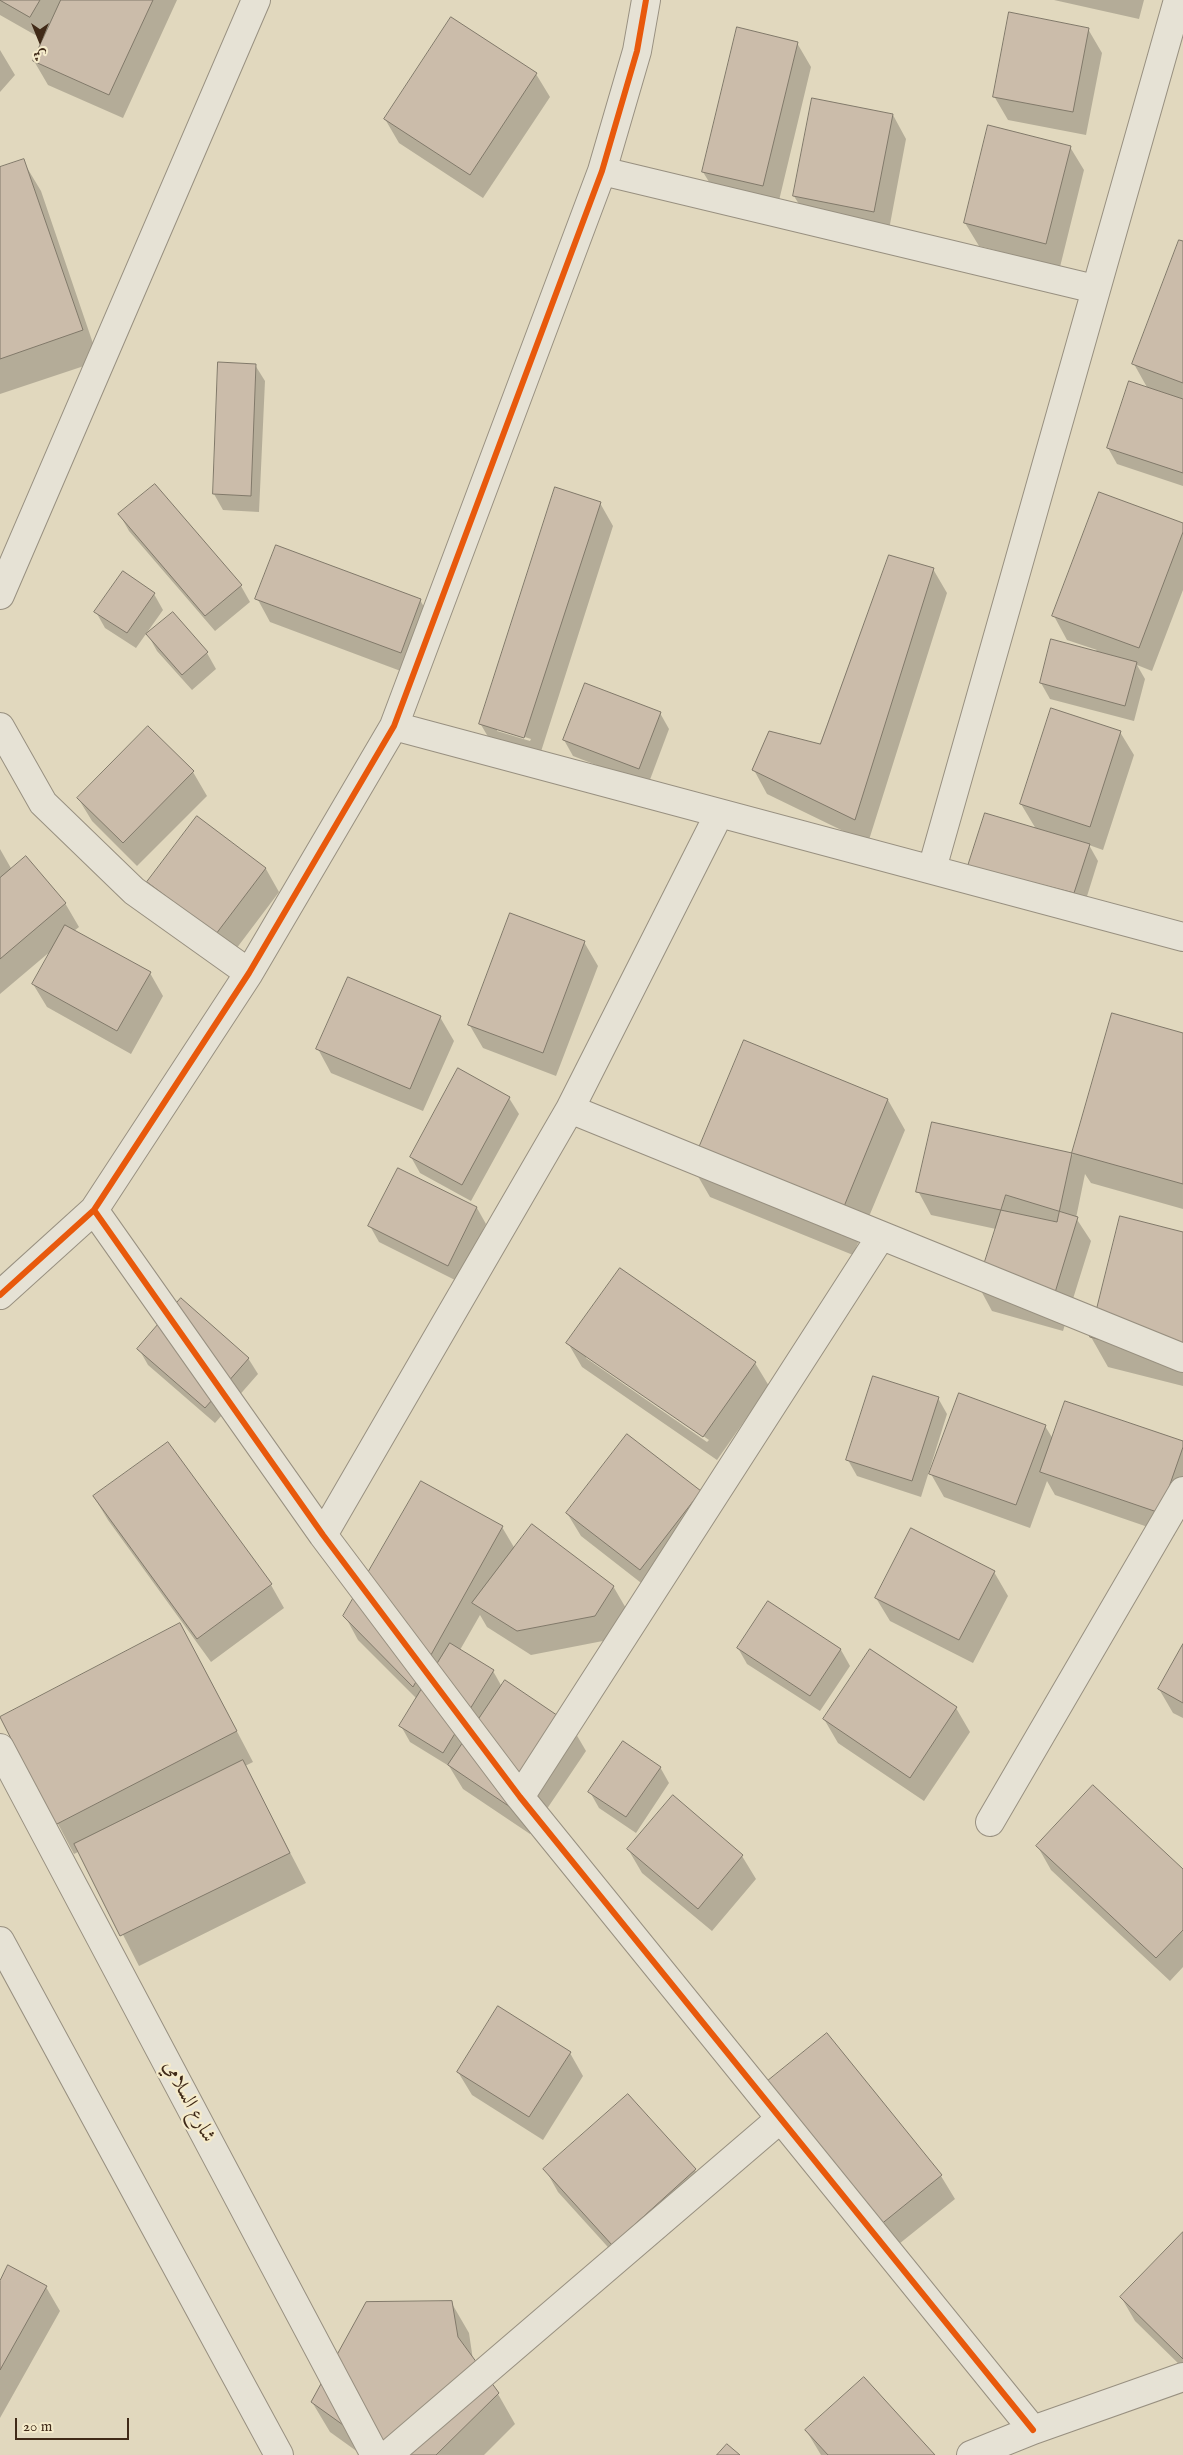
<!DOCTYPE html>
<html>
<head>
<meta charset="utf-8">
<style>
	body { margin:0 }
	#map { position:relative; width:1183px; height:2455px; overflow:hidden; background:#e1d8be; font-family:"IM FELL English",Amiri,serif }
	canvas { display:block }
	.north { position:absolute; left:15px; top:15px; width:50px; height:50px; -webkit-text-stroke:4px #f5ebcb; paint-order:stroke; rotate:180deg; font-size:14px; font-weight:700; line-height:20px; text-align:center; color:#402a18 }
	.north::after { content:''; display:block; margin:auto; width:18px; height:22px; background:#402a18; clip-path:polygon(50% 0,100% 100%,50% 72%,0 100%) }
	.scale { position:absolute; left:15px; top:2418px; width:114px; height:22px; box-sizing:border-box; border:2px solid #402a18; border-top:0; padding-left:6px; font-size:15px; line-height:18px; white-space:nowrap; color:#402a18; -webkit-text-stroke:4px #f5ebcb; paint-order:stroke }
</style>
</head>
<body>
<div id="map">
<canvas width="1183" height="2455"></canvas>
<div class="north">ش</div>
<div class="scale">20 m</div>
</div>
<script>
const context = document.querySelector('canvas').getContext('2d');
context.lineJoin = 'round';
function fill(path, color) { context.fillStyle = color; context.fill(path, 'evenodd'); }
function trace(path, color, width, dash) { context.strokeStyle = color; context.lineWidth = width; context.lineCap = dash ? 'butt' : 'round'; context.setLineDash(dash || []); context.stroke(path); }
function drawText(font, color, halo, rows, align = 'center') {
  context.font = font + ' "IM FELL English",Amiri,serif'; context.lineWidth = 4.5; context.setLineDash([]); context.textBaseline = 'middle'; context.strokeStyle = halo; context.fillStyle = color; for (const [text, x, y, turn = 0] of rows) {
    context.save(); context.translate(x, y); context.rotate((+turn || 0) * Math.PI / 180); context.textAlign = isNaN(turn) ? turn : align; if (halo) context.strokeText(text, 0, 0); context.fillText(text, 0, 0); context.restore();
  }
}
fill(new Path2D(`
	M0,0H177L123,118L48,85L34,61L44,40L0,15Z
	M1054,0H1144L1139,19Z
	M1088,29L1102,53L1086,135L1008,120L994,96Z
	M797,43L811,67L777,209L717,195L703,172Z
	M0,50L15,75L0,92Z
	M536,74L550,97L483,198L399,143L385,119Z
	M893,115L906,139L888,235L808,219L794,196Z
	M1070,147L1084,170L1060,267L979,246L965,223Z
	M23,161L41,191L99,361L0,394V169Z
	M1183,243V486L1117,464L1108,448L1148,389L1134,364Z
	M255,365L265,381L259,512L223,510L214,494Z
	M155,485L241,586L250,602L215,631L129,531L120,515Z
	M600,503L613,526L538,761L494,747L480,723ZM497,728L531,739L530,741L497,731Z
	M1183,524V590L1152,671L1137,665L1145,679L1134,721L1050,699L1041,683L1097,650L1067,640L1054,616Z
	M933,569L947,593L868,843L767,794L754,770L821,745Z
	M154,594L163,610L136,648L105,628L96,612Z
	M257,598L420,600L434,624L414,676L270,622Z
	M148,635L207,653L216,669L192,690L157,651Z
	M660,713L669,729L648,785L573,756L564,740Z
	M148,728L193,772L207,796L137,866L92,821L78,798Z
	M1120,732L1134,755L1103,850L1089,845L1098,861L1083,909L979,881L1036,829L1021,804Z
	M197,818L266,869L279,892L230,957L162,906L148,882Z
	M0,849L12,870L65,903L79,927L74,931L150,973L163,996L131,1054L47,1007L33,984L52,950L0,994Z
	M584,942L598,966L556,1076L483,1048L469,1024Z
	M1112,1015L1183,1035V1209L1091,1183L1085,1174L1076,1218L1091,1241L1063,1331L992,1311L979,1287L996,1229L931,1215L918,1191L1071,1154L1072,1156Z
	M440,1017L454,1041L423,1111L331,1073L318,1049Z
	M745,1041L888,1100L905,1130L853,1255L710,1197L692,1166Z
	M509,1098L519,1114L471,1201L420,1173L411,1157Z
	M398,1169L477,1208L486,1224L457,1281L379,1242L370,1226Z
	M1183,1233V1386L1108,1367L1091,1337Z
	M568,1343L755,1363L769,1386L717,1460L582,1367ZM586,1355L709,1440L707,1442L586,1358Z
	M139,1349L248,1358L258,1374L215,1423L148,1365Z
	M938,1398L947,1414L921,1497L857,1476L848,1460Z
	M1045,1426L1053,1439L1183,1442V1509L1174,1536L1055,1495L1047,1481L1030,1528L944,1497L931,1474Z
	M167,1444L271,1585L284,1608L211,1662L108,1520L94,1497Z
	M700,1492L654,1593L581,1536L567,1513Z
	M502,1527L515,1549L613,1586L627,1610L608,1640L531,1655L487,1627L480,1615L460,1650L493,1671L502,1687L572,1727L586,1751L530,1834L463,1789L449,1766L410,1742L401,1726L417,1699L358,1640L345,1616Z
	M994,1572L1008,1596L973,1663L890,1621L876,1598Z
	M768,1603L841,1650L850,1666L820,1711L747,1664L738,1648Z
	M1183,1647V1718L1173,1713L1159,1689Z
	M870,1651L956,1708L970,1732L924,1801L838,1743L824,1719Z
	M197,1655L253,1762L245,1766L306,1883L139,1966L80,1851L74,1854L1,1717Z
	M660,1767L669,1783L636,1833L599,1808L590,1792Z
	M673,1797L742,1856L756,1879L712,1931L642,1873L628,1849Z
	M1038,1847L1183,1871V1967L1170,1981L1051,1870Z
	M570,2053L583,2076L543,2140L472,2095L458,2072Z
	M761,2088L941,2176L955,2199L889,2252Z
	M545,2169L695,2170L708,2194L626,2267L558,2192Z
	M1183,2234V2368L1135,2321L1121,2297Z
	M0,2283L46,2287L60,2311L0,2418Z
	M451,2302L469,2333L473,2360L498,2394L515,2424L484,2455H362L330,2432L312,2402Z
	M806,2430L933,2455H821Z`), '#0003');
const building = new Path2D(`
	M0,0H40L30,17Z
	M61,0H153L109,95L33,61Z
	M1009,12L1089,28L1073,112L993,97Z
	M451,17L537,73L470,175L384,119Z
	M737,27L798,42L763,186L702,172Z
	M812,98L893,114L874,212L793,196Z
	M988,125L1071,146L1046,244L964,223Z
	M24,159L83,330L0,359V167Z
	M1179,240L1183,241V383L1132,364Z
	M218,362L256,364L251,496L213,494Z
	M1129,381L1183,399V473L1107,448Z
	M155,484L242,585L205,616L118,514Z
	M555,487L601,502L524,738L479,724Z
	M1099,492L1183,523V532L1139,648L1052,616Z
	M276,545L421,599L401,653L255,599Z
	M889,555L934,568L855,820L752,770L769,731L820,744Z
	M123,571L155,593L127,633L94,612Z
	M173,612L208,652L182,675L146,634Z
	M1051,639L1137,662L1125,706L1040,683Z
	M585,683L661,712L639,769L563,740Z
	M1051,708L1121,731L1090,827L1020,804Z
	M148,726L194,771L123,843L77,798Z
	M985,813L1090,844L1074,893L968,866Z
	M197,816L266,868L216,934L147,882Z
	M26,856L66,903L0,959V878Z
	M510,913L585,941L543,1053L468,1025Z
	M65,925L151,972L117,1031L32,984Z
	M348,977L441,1016L410,1089L316,1049Z
	M1112,1013L1183,1033V1184L1072,1153Z
	M744,1040L888,1099L836,1226L691,1167Z
	M458,1068L510,1097L462,1185L410,1157Z
	M932,1122L1072,1153L1057,1222L916,1192Z
	M398,1168L477,1207L448,1266L368,1226Z
	M1006,1195L1078,1217L1050,1309L977,1287Z
	M1120,1216L1183,1232V1361L1090,1337Z
	M620,1268L756,1362L703,1437L566,1343Z
	M181,1298L249,1358L205,1408L137,1349Z
	M873,1376L939,1397L912,1481L846,1460Z
	M959,1393L1046,1425L1016,1505L929,1474Z
	M1065,1401L1183,1441V1447L1160,1513L1040,1472Z
	M627,1434L701,1491L640,1570L566,1513Z
	M168,1442L272,1584L197,1639L93,1496Z
	M421,1481L503,1526L413,1687L343,1616Z
	M532,1524L614,1586L595,1616L517,1631L472,1603Z
	M911,1528L995,1571L959,1640L875,1598Z
	M768,1601L841,1649L810,1696L737,1648Z
	M180,1623L237,1731L55,1825L0,1717Z
	M450,1643L494,1670L443,1753L399,1726Z
	M1183,1644V1703L1158,1689Z
	M870,1649L957,1707L910,1778L823,1719Z
	M505,1680L573,1726L516,1811L448,1765Z
	M623,1741L661,1767L626,1817L588,1792Z
	M243,1760L290,1853L120,1936L74,1844Z
	M1093,1785L1183,1869V1930L1156,1958L1036,1846Z
	M673,1795L743,1855L698,1909L627,1849Z
	M498,2006L571,2052L529,2117L457,2072Z
	M827,2033L942,2175L874,2230L759,2088Z
	M628,2094L696,2169L612,2245L543,2169Z
	M1183,2232V2359L1120,2297Z
	M8,2265L47,2286L0,2370V2281Z
	M452,2301L458,2337L499,2393L436,2455H385L311,2402L366,2302Z
	M864,2377L935,2455H828L805,2430Z
	M727,2444L740,2455H717Z`);
fill(building, '#cbbcaa');
trace(building, '#81796a', 1);
const minor = new Path2D(`
	M602,171L1095,289
	M0,595L256,0
	M394,726L1183,937
	M0,727L43,803L134,891L249,973
	M932,869L1178,0
	M570,1109L1183,1358
	M94,1210L323,1535L520,1797L1033,2430
	M0,1295L94,1210L249,973L394,726L602,171L637,51L646,0
	M323,1535L570,1109L719,814
	M0,1748L375,2455
	M520,1797L881,1236
	M990,1822L1183,1491
	M0,1941L279,2455
	M388,2455L780,2119
	M971,2455L1033,2430L1183,2377`);
trace(minor, '#989080', 30);
trace(minor, '#e6e2d5', 28);
trace(new Path2D(`
	M94,1210L323,1535L520,1797L1033,2430
	M0,1295L94,1210L249,973L394,726L602,171L637,51L646,0`), '#e8590c', 6);
drawText('20px', '#402a18', '#f5ebcb', [
	["شارع السلامي",188,2102,62]
]);
</script>
</body>
</html>
